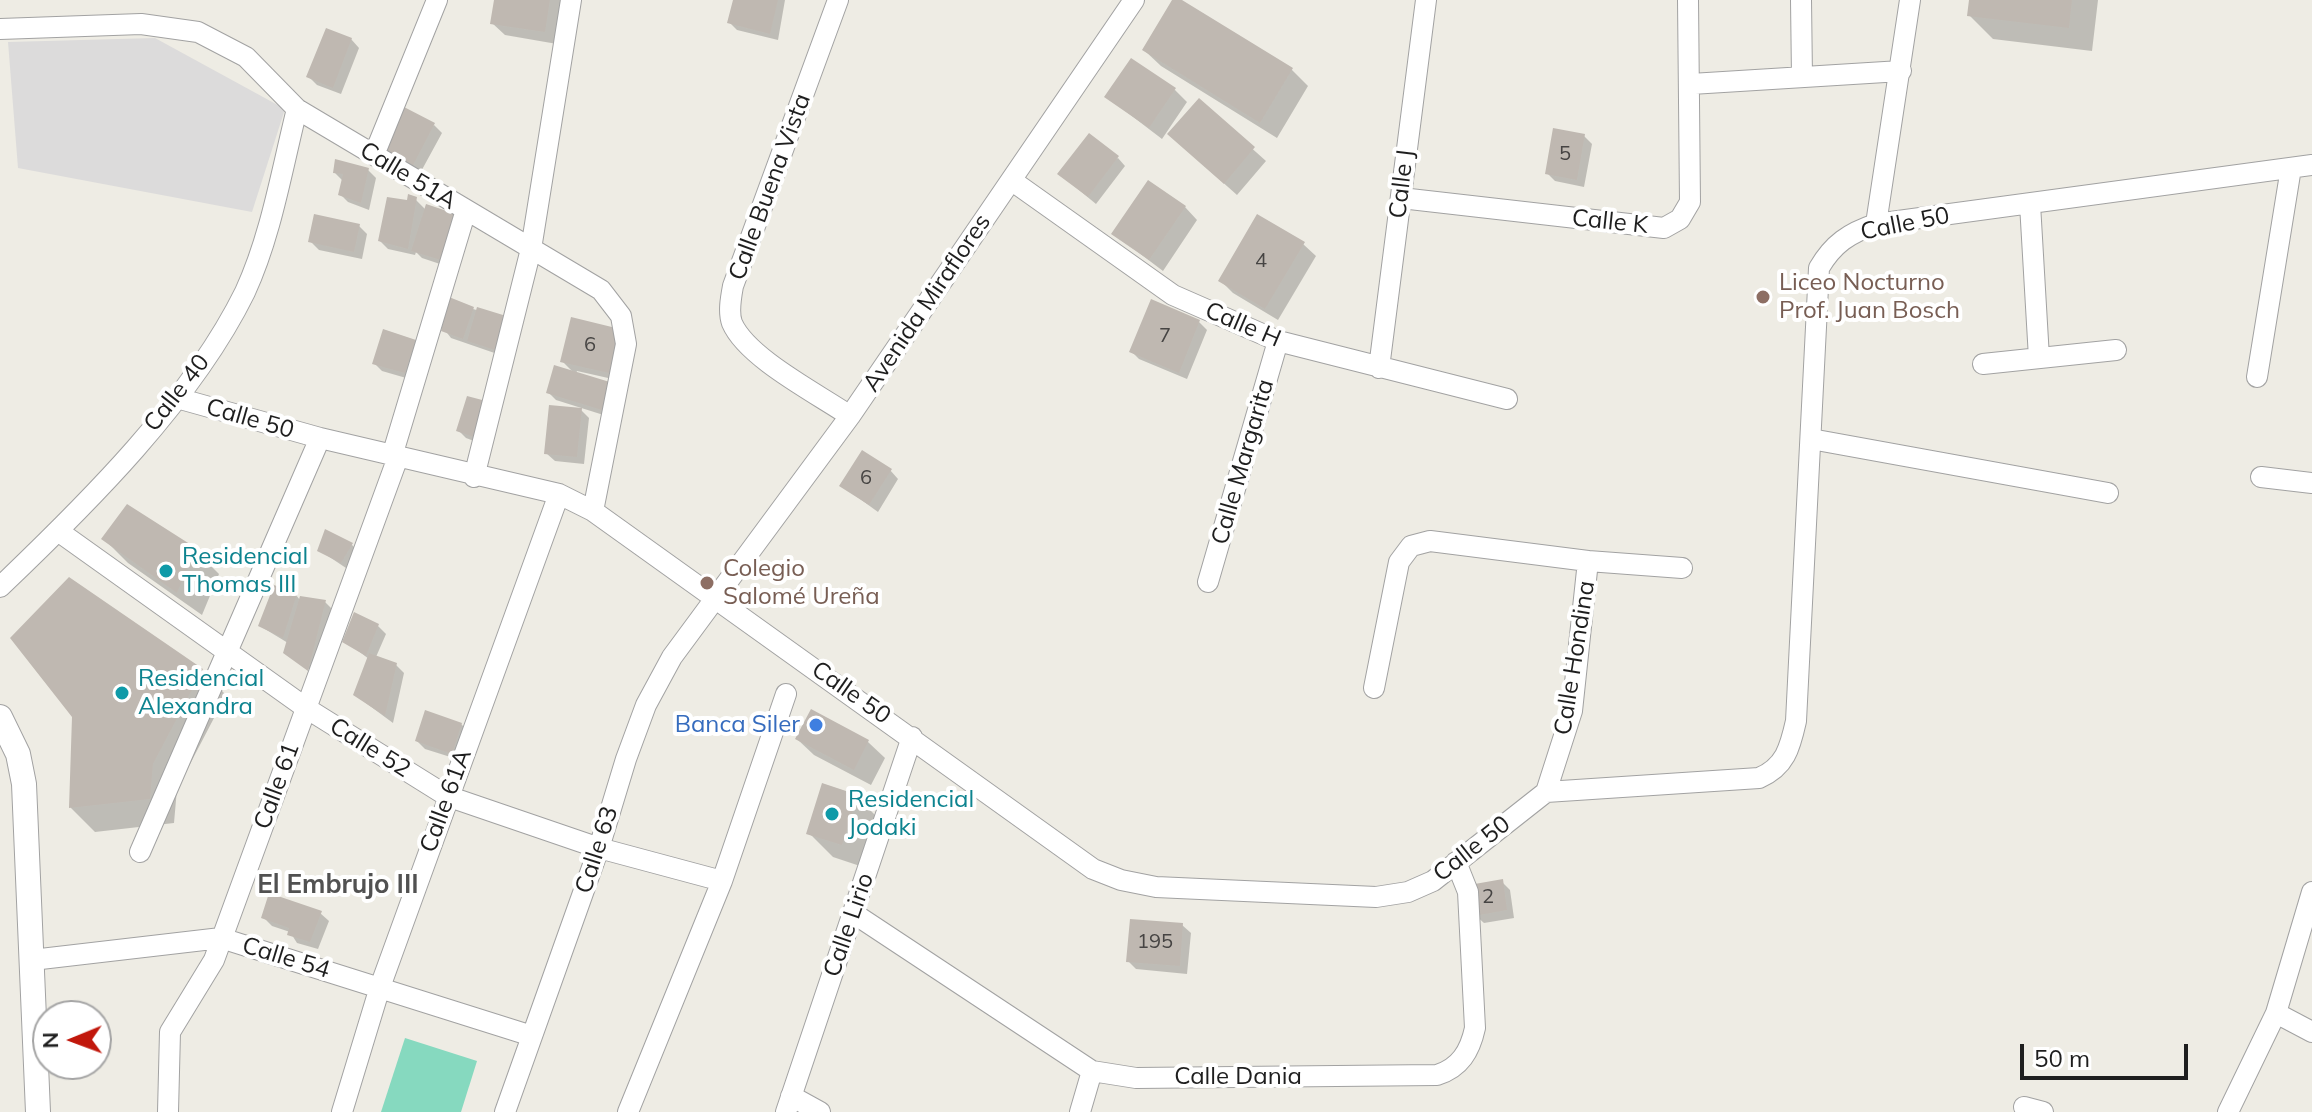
<!DOCTYPE html>
<html>
<head>
<meta charset="utf-8">
<style>
	body { margin:0 }
	#map { position:relative; width:2312px; height:1112px; overflow:hidden; background:#eeece4; font-family:Mulish,sans-serif }
	canvas { display:block }
	.north { position:absolute; left:32px; top:1000px; width:80px; height:80px; box-sizing:border-box; background:#fff; border:2px solid #a5a5a5; border-radius:50%; rotate:269deg; font-size:22px; font-weight:700; line-height:32px; text-align:center; color:#1e1e1e }
	.north::after { content:''; display:block; margin:auto; width:28px; height:36px; background:#c1170b; clip-path:polygon(50% 0,100% 100%,50% 72%,0 100%) }
	.scale { position:absolute; left:2020px; top:1044px; width:168px; height:36px; box-sizing:border-box; border:4px solid #1e1e1e; border-top:0; padding-left:10px; font-size:24px; line-height:28px; white-space:nowrap; color:#1e1e1e; -webkit-text-stroke:6px #fff; paint-order:stroke }
</style>
</head>
<body>
<div id="map">
<canvas width="2312" height="1112"></canvas>
<div class="north">N</div>
<div class="scale">50 m</div>
</div>
<script>
const context = document.querySelector('canvas').getContext('2d');
context.lineJoin = 'round';
function fill(path, color) { context.fillStyle = color; context.fill(path, 'evenodd'); }
function trace(path, color, width, dash) { context.strokeStyle = color; context.lineWidth = width; context.lineCap = dash ? 'butt' : 'round'; context.setLineDash(dash || []); context.stroke(path); }
function drawText(font, color, halo, rows, align = 'center') {
  context.font = font + ' Mulish,sans-serif'; context.lineWidth = 8; context.setLineDash([]); context.textBaseline = 'middle'; context.strokeStyle = halo; context.fillStyle = color; for (const [text, x, y, turn = 0] of rows) {
    context.save(); context.translate(x, y); context.rotate((+turn || 0) * Math.PI / 180); context.textAlign = isNaN(turn) ? turn : align; if (halo) context.strokeText(text, 0, 0); context.fillText(text, 0, 0); context.restore();
  }
}
fill(new Path2D(`
	M155,38L285,109L252,212L18,168L8,42Z`), '#dcdbdb');
fill(new Path2D(`
	M405,1038L477,1061L461,1112H381Z`), '#86d9bf');
fill(new Path2D(`
	M496,0H561L557,44L505,35L492,23Z
	M735,0H785L778,40L737,30L729,22Z
	M1175,0L1292,70L1308,86L1277,138L1161,66L1144,50Z
	M1971,0H2098L2092,51L1993,39L1969,15Z
	M351,39L359,48L341,94L317,85L309,77Z
	M1175,90L1187,102L1162,139L1107,97Z
	M1199,101L1266,161L1237,195L1182,146Z
	M434,125L442,133L418,177L389,162Z
	M1584,136L1592,144L1584,187L1555,181L1547,173Z
	M1118,158L1125,166L1096,204L1068,181Z
	M368,170L376,178L369,210L348,202L340,194L344,182L335,173Z
	M415,199L426,210L452,268L422,258L416,252L415,255L388,249L380,241L408,203Z
	M1185,207L1197,220L1163,271L1114,234Z
	M359,226L367,234L362,259L319,250L311,242Z
	M1303,244L1316,256L1278,320L1233,293L1220,280Z
	M473,309L502,317L510,325L509,358L451,338L437,320Z
	M1199,322L1207,330L1187,379L1139,359L1131,351Z
	M627,339L617,380L577,371L576,374L613,418L556,400L548,392L575,374L562,361Z
	M415,341L423,349L413,380L382,371L374,363Z
	M468,399L482,444L466,438L458,430Z
	M581,410L589,418L584,464L555,461L546,453Z
	M890,470L898,479L878,512L842,486Z
	M104,539L195,550L219,574L202,615L128,563Z
	M352,545L360,553L349,570L319,550Z
	M69,580L202,671L226,695L177,789L174,823L95,832L71,808L74,716Z
	M296,595L300,600L325,602L333,610L317,675L291,656L288,643L260,626Z
	M378,626L386,634L376,657L396,665L404,673L393,723L355,695L369,659L345,641Z
	M461,724L469,732L460,760L425,749L417,741Z
	M797,739L868,742L885,758L871,785L814,755Z
	M857,797L881,821L866,868L833,857L809,833Z
	M1502,882L1510,890L1514,918L1484,923L1475,915Z
	M320,913L329,921L318,949L297,943L290,932L272,926L264,918Z
	M1182,925L1191,933L1187,974L1136,969L1128,961Z`), '#0003');
fill(new Path2D(`
	M494,0H550L545,32L490,24Z
	M733,0H778L770,34L727,23Z
	M1172,0H1182L1293,68L1260,123L1142,50Z
	M1969,0H2072L2069,28L1967,16Z
	M326,28L352,38L333,88L306,77Z
	M1131,58L1176,88L1149,128L1104,97Z
	M1199,98L1255,147L1224,184L1167,134Z
	M404,107L435,123L410,171L379,154Z
	M1553,128L1585,134L1577,180L1545,174Z
	M1089,133L1119,156L1088,197L1057,174Z
	M335,159L369,168L361,203L338,195L343,174L333,173Z
	M1148,180L1186,206L1149,260L1111,234Z
	M408,194L417,197L408,249L378,241L387,197L407,200Z
	M426,204L459,215L444,261L411,251Z
	M314,214L360,224L354,252L308,242Z
	M1257,214L1305,242L1265,309L1218,281Z
	M444,295L474,307L463,339L441,331L443,323L435,321Z
	M1151,299L1200,320L1179,373L1129,352Z
	M477,307L503,315L501,352L467,341Z
	M571,317L620,329L609,373L560,362Z
	M383,329L416,340L405,373L372,364Z
	M554,365L613,383L605,411L546,393Z
	M467,396L486,401L474,437L456,431Z
	M549,405L582,408L577,457L544,454Z
	M862,450L892,469L869,505L839,486Z
	M127,504L196,548L177,593L101,539Z
	M325,529L353,543L341,563L317,551Z
	M69,577L203,669L153,764L150,799L69,808L72,717L10,638Z
	M274,585L297,594L283,638L258,626Z
	M300,596L326,600L308,671L283,653Z
	M354,612L379,624L366,656L342,642Z
	M369,653L397,663L385,716L353,695Z
	M811,709L869,740L854,770L795,739Z
	M425,710L462,723L452,754L415,741Z
	M822,783L858,795L842,845L806,834Z
	M1503,879L1507,910L1474,916L1469,885Z
	M269,893L322,911L310,942L287,935L289,928L261,918Z
	M1130,919L1183,923L1180,966L1126,962Z`), '#bfb8b1');
const minor = new Path2D(`
	M838,0L733,286C731,297 728,312 732,323C747,358 818,394 850,416
	M1801,0L1802,77
	M0,29L141,24L198,32L246,57L297,109L601,290L621,316L626,344L593,511
	M1691,84L1901,71
	M374,155L437,0
	M1011,180L1173,295L1278,341L1507,399
	M1401,198L1664,228L1680,219L1690,202L1688,0
	M2030,204L2039,358
	M1876,224L1910,0
	M1983,364L2116,350
	M1379,368L1426,0
	M2257,377L2291,168
	M177,398L320,438L559,494L593,511L1093,869L1121,880L1156,887L1376,897L1408,892L1433,881L1546,792L1759,778C1785,767 1790,748 1796,721L1819,268C1833,244 1849,233 1876,224L2312,165
	M1811,439L2108,493
	M392,456L466,210
	M474,477L531,249L571,0
	M2261,477L2312,483
	M58,531L306,708L447,796L599,848L722,881
	M1588,561L1682,568
	M1208,582L1278,341
	M0,587C87,504 192,400 245,292C271,236 282,169 297,109
	M1374,688L1399,562L1411,546L1430,541L1588,561L1572,711L1546,792
	M140,852L320,438
	M853,913L1092,1071L1136,1078L1437,1075C1460,1068 1470,1051 1475,1028L1468,892L1456,862
	M32,960L221,938L532,1036
	M2276,1013L2312,1032
	M791,1096L820,1112
	M2024,1107L2043,1112
	M168,1112L170,1032L214,960L398,457
	M342,1112L380,987L559,494
	M505,1112L599,848L626,759L646,705L672,657L850,416L1134,0
	M628,1112L722,881L786,694
	M786,1112L912,737
	M1080,1112L1092,1071
	M2228,1112L2276,1013L2312,892`);
const tertiary = new Path2D(`
	M0,717L18,754L24,784L38,1112`);
trace(minor, '#a2a2a2', 22);
trace(tertiary, '#a2a2a2', 26);
trace(minor, '#fff', 20);
trace(tertiary, '#fff', 24);
for (const [x, y, r, color] of [
	[1763,297,8,"#8d6e63"],
	[166,571,8,"#0f9aa8"],
	[707,583,8,"#8d6e63"],
	[122,693,8,"#0f9aa8"],
	[816,725,8,"#3f7fe0"],
	[832,814,8,"#0f9aa8"]
]) { const dot = new Path2D(); dot.arc(x, y, r, 0, 2 * Math.PI); context.fillStyle = color; context.fill(dot); trace(dot, '#fff', 3); }
drawText('20px', '#464443', null, [
	["5",1565,154],
	["4",1261,261],
	["7",1165,336],
	["6",590,345],
	["6",866,478],
	["2",1488,897],
	["195",1155,942]
]);
drawText('24px', '#1e1e1e', '#fff', [
	["Calle 51A",408,176,31],
	["Calle J",1402,184,-83],
	["Calle Buena Vista",770,187,-70],
	["Calle K",1610,222,6],
	["Calle 50",1905,224,-11],
	["Avenida Miraflores",927,303,-56],
	["Calle H",1243,325,23],
	["Calle 40",177,393,-52],
	["Calle 50",250,419,16],
	["Calle Margarita",1243,462,-74],
	["Calle Hondina",1575,658,-81],
	["Calle 50",851,693,35],
	["Calle 52",370,748,32],
	["Calle 61",277,786,-70],
	["Calle 61A",446,801,-70],
	["Calle 50",1472,849,-38],
	["Calle 63",597,850,-72],
	["Calle Lirio",849,925,-71],
	["Calle 54",286,958,17],
	["Calle Dania",1238,1077]
]);
drawText('24px', '#785e54', '#fff', [
	["Liceo Nocturno",1779,283],
	["Prof. Juan Bosch",1779,311],
	["Colegio",723,569],
	["Salomé Ureña",723,597]
], 'left');
drawText('24px', '#0d838f', '#fff', [
	["Residencial",182,557],
	["Thomas III",182,585],
	["Residencial",138,679],
	["Alexandra",138,707],
	["Residencial",848,800],
	["Jodaki",848,828]
], 'left');
drawText('24px', '#366cbe', '#fff', [
	["Banca Siler",800,725]
], 'right');
drawText('bold 26px', '#515151', '#fff', [
	["El Embrujo III",338,885]
]);
</script>
</body>
</html>
